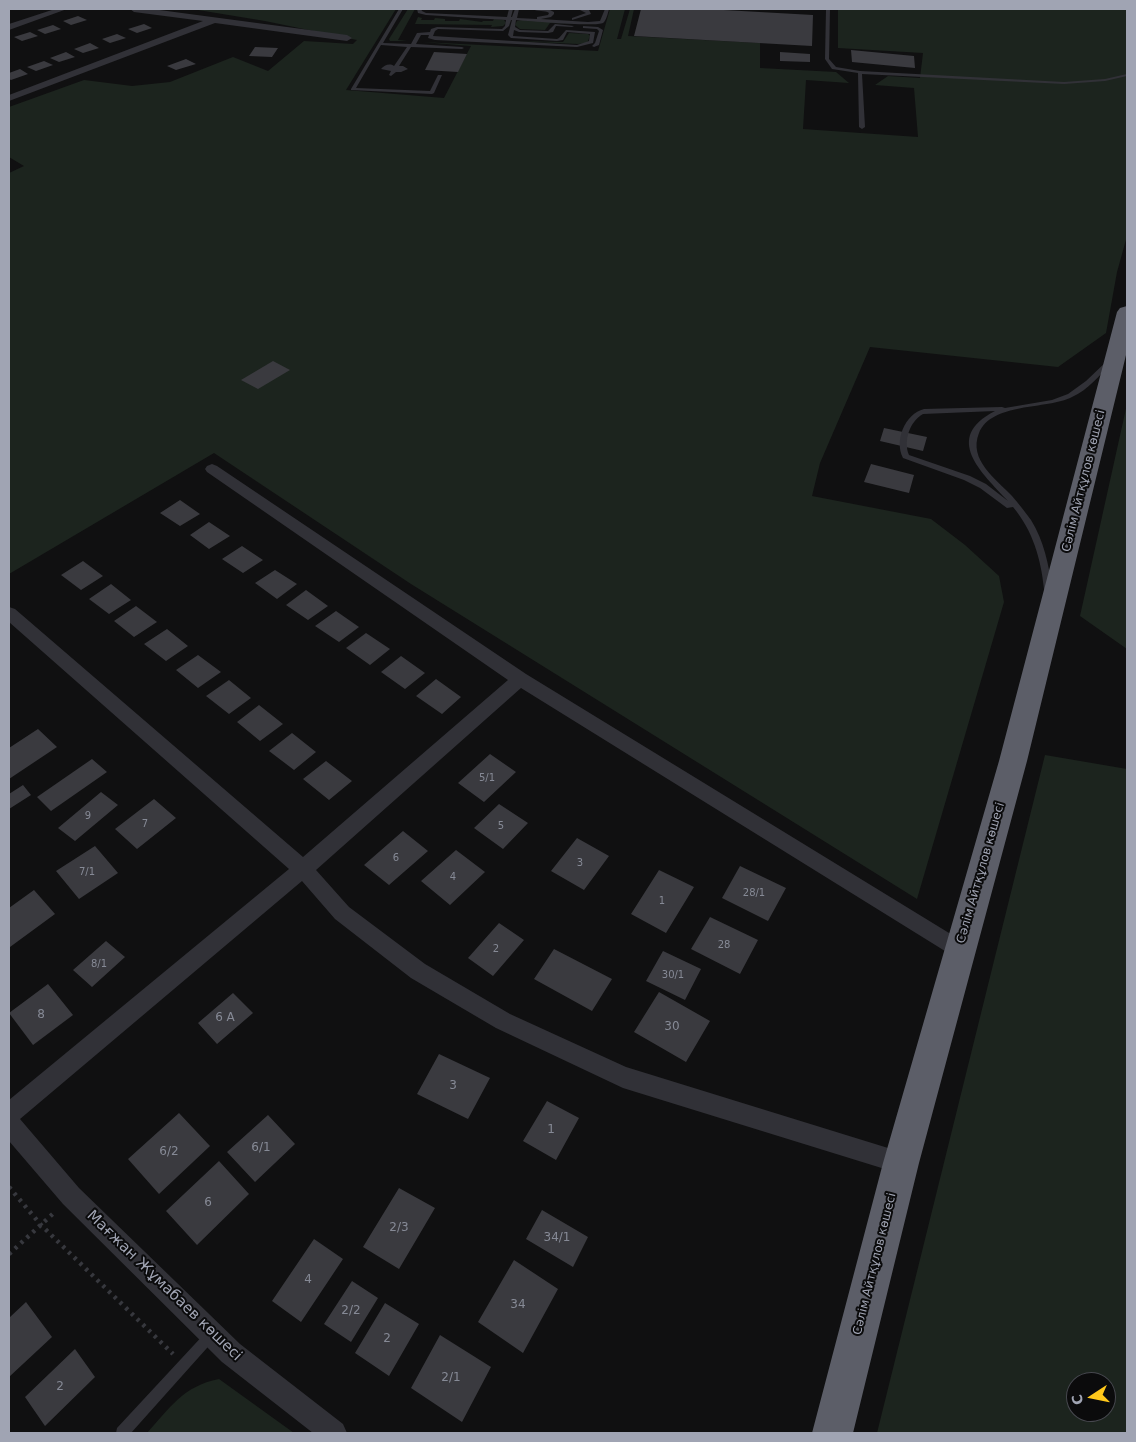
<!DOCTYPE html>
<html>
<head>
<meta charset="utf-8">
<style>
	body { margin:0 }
	#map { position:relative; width:1136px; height:1442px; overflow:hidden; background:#101011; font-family:"DejaVu Sans",sans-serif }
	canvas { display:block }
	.frame { position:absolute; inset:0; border:10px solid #a0a4b3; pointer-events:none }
	.north { position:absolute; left:1066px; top:1372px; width:50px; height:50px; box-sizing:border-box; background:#0b0b0c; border:1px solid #47484f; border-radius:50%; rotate:259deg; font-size:14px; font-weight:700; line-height:20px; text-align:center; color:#a0a4b3 }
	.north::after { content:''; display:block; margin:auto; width:18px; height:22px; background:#ffc81b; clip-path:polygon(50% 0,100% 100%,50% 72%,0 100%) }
</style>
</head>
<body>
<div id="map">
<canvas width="1136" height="1442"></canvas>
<div class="frame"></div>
<div class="north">С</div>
</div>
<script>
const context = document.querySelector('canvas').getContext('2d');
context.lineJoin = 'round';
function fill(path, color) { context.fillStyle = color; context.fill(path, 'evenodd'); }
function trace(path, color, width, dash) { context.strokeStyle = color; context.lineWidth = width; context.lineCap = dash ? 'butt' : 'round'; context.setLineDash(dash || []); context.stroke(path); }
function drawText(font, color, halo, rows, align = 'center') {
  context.font = font + ' "DejaVu Sans",sans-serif'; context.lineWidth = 4; context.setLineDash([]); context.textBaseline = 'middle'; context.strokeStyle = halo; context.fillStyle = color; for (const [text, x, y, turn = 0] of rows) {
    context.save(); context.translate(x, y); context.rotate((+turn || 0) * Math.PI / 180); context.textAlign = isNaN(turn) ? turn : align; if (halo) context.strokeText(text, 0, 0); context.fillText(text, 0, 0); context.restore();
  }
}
fill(new Path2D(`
	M192,9H396L346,90L444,98L471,46L422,42L598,51L610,9H625L617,39H621L630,9H634L628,36L760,43V68L836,72L849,83L806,80L803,129L918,137L914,88L875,85L888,76L920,78L923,53L838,48V9H1127V236L1117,272L1106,333L1058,367L870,347L820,463L812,496L931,519L965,545L999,576L1004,602L917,899L411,584L214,453L9,574V173L24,166L9,157V107L84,80L132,86L170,82L233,57L268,71L304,41L353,44L357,40L265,21Z
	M408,9H415L398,40L407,41H390L389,39Z
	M418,17L422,18L421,20H434L435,18L445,19V21H459L460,19L482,22L483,21H493L494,19L504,20L506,23L503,26L491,27L492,25L415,24Z
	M523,20L588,24L550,23L545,30L520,29L515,25L517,21Z
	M569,33L588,34L590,36L587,43L578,44L512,41L563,42Z
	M1127,404V649L1080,616Z
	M1045,755L1127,769V1433H877ZM1076,1382H1106V1412H1076Z
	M219,1379L294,1433H147C170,1408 183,1386 219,1379Z`), '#1c241e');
fill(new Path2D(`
	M641,9H706L813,15L812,46L634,36Z
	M78,16L87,20L71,25L63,21Z
	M144,24L152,28L137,33L128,29Z
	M53,25L61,29L45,34L37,30Z
	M30,32L38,36L22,41L14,37Z
	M117,34L126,38L110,43L102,39Z
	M90,43L99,48L83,53L74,49Z
	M255,47L278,48L272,57L249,56Z
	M851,50L914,56L915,68L852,62Z
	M66,52L75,57L59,62L50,58Z
	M434,52L467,54L458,72L425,70Z
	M780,52L810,54V62L780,61Z
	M186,59L196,64L176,70L167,66Z
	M44,61L53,65L36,71L27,67Z
	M20,69L28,74L11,80L9,79V73Z
	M273,361L290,370L258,389L241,380Z
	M884,428L927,437L923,451L880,441Z
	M871,464L914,475L909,493L864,482Z
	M180,500L200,514L180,526L160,513Z
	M209,522L230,536L209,549L190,535Z
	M242,546L263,560L243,573L222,559Z
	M83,561L103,576L81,590L61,575Z
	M275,570L297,584L277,599L255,583Z
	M111,584L131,600L109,614L89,599Z
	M306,590L328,606L308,620L286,605Z
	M136,606L157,622L134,637L114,621Z
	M336,611L359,627L339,642L315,626Z
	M167,629L188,646L166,661L144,644Z
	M366,633L390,649L370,665L346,648Z
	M198,655L221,672L198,688L176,670Z
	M401,656L425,673L405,689L381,672Z
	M436,679L461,697L442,714L416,696Z
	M229,680L251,698L229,714L206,696Z
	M259,705L283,724L260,741L237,722Z
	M38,729L57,747L9,779V748Z
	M292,733L316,752L294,770L269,751Z
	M490,754L516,772L484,802L458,783Z
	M92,759L107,772L51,811L37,797Z
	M326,761L352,781L329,800L303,779Z
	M23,785L31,795L9,809V794Z
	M101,792L118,805L75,841L58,828Z
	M154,799L176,818L137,849L115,829Z
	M499,804L528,823L503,849L474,828Z
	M403,831L428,851L389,885L364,865Z
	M577,838L609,856L584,890L551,871Z
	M95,846L118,873L79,899L56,871Z
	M456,850L485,872L450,905L421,881Z
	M740,866L786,888L768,921L722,898Z
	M659,870L694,887L666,933L631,914Z
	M34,890L55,914L10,947L9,908Z
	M710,917L758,940L740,974L691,949Z
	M499,923L524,940L493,976L468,958Z
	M106,941L125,957L92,987L73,970Z
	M554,949L612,979L592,1011L534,979Z
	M663,951L701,969L685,1000L646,981Z
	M48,984L73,1015L33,1045L9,1013Z
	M659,992L710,1021L686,1062L634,1032Z
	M233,993L253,1013L217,1044L198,1023Z
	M439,1054L490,1078L468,1119L417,1094Z
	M547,1101L579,1118L556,1160L523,1141Z
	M179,1113L210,1146L159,1194L128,1159Z
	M268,1115L295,1144L255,1182L227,1152Z
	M219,1161L249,1194L197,1245L166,1211Z
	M399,1188L435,1208L399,1269L363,1247Z
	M542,1210L588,1237L573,1267L526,1239Z
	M314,1239L343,1259L301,1322L272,1301Z
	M514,1260L558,1289L523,1353L478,1322Z
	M352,1281L378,1298L351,1342L324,1324Z
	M26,1302L52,1337L9,1377V1318Z
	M385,1303L419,1324L389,1376L355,1353Z
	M440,1335L491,1367L462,1422L411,1388Z
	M75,1349L95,1377L45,1426L25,1397Z`), '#3a3a3f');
trace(new Path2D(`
	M9,1187L41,1225L173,1354
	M9,1254L56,1211`), '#37383e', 4.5, [3, 5]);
fill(new Path2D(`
	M399,9H403L383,43L411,44L417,33L430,32L431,29L437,27L502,29L505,26L506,20L426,15L418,13L417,9H421L422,11L426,13L507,17L509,9H513L511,17H512L515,9H519L517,18L537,19V17L548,15L549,13C545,10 537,12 533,9H548L554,12V14L551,17L541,19L588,22L600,21L605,9H609C608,13 606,21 603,23C596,27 528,21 516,20L515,27L520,30L548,31L555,24L574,26L572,27L556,26L553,32L548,33L519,32L514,30L513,36L557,39L559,38L566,30L595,32L593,43L577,47L435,40L428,38L429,35H421L416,44L462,47L464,48L462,49L411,47L399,66H403L408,69L401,72H396L391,76L389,75L391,71L381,69C384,65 390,63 394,66L407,47L381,45L356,88L430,91L438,75H442L434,93L432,94L351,90V89ZM511,20H512L508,35L511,38L557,41L563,40L567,32L590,34L589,41L577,45L433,36L435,31L438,29L503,31L509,26Z
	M578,9L589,10L591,14L572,20V18L586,13Z
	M826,9H830L829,59L836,67L860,71L1064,82L1105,79L1127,74V76L1105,81L1064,84L862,74L865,127L862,129L859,127L858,73L832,69L825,59Z
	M583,26L598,27L603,30L599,45L594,47L592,46L595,43L599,31L597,29L583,28Z
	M1110,359L1112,360V362C1100,375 1088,390 1072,397C1046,410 992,402 979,433C968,460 996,479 1012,496C1019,504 1025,512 1031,520C1044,541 1049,565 1052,589L1048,592L1044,589C1041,559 1033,531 1013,507L1007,508L980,488L964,480L903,458C894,440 905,414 924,409L1002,407L1005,408L1052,400L1068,394L1086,381L1108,360ZM995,411C942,438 982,473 1008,501L986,484L970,476L909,455C903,441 910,421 923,414Z
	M211,1329L215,1331L217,1335L215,1339L131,1433H116L117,1428L207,1331Z`), '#313137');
fill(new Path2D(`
	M55,9H67L9,30V24Z
	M130,9H152L347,35L352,38L347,41L215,23L9,101V95L203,21L134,12Z
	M212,464L217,466L526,674L967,944L970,950L967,956L960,959L953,956L521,688L316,870L349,907L425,964L510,1014L626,1067L901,1152L909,1155L912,1163L909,1171L901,1174L623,1088L496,1028L411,978L335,919L302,881L20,1119L79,1188L240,1344L343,1424L347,1433H313L222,1362L63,1204L9,1141V1100L289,869L9,622V607L15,609L303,857L508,680L207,472L205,469L207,466Z`), '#313137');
fill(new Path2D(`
	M1127,306V351L1027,761L919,1163L853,1433H812L883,1163L999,761L1117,312L1120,308Z`), '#5c5e68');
drawText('10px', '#868a96', null, [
	["5/1",487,778],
	["9",88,816],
	["7",145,824],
	["5",501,826],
	["6",396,858],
	["3",580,863],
	["7/1",87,872],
	["4",453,877],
	["28/1",754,893],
	["1",662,901],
	["28",724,945],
	["2",496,949],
	["8/1",99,964],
	["30/1",673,975]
]);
drawText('12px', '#a0a4b3', '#0b0b0c', [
	["Сәлім Айтқұлов көшесі",1084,481,-76],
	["Сәлім Айтқұлов көшесі",981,873,-74],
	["Сәлім Айтқұлов көшесі",875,1264,-76]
]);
drawText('12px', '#868a96', null, [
	["8",41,1015],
	["6 А",225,1018],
	["30",672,1027],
	["3",453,1086],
	["1",551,1130],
	["6/1",261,1148],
	["6/2",169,1152],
	["6",208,1203],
	["2/3",399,1228],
	["34/1",557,1238],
	["4",308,1280],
	["34",518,1305],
	["2/2",351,1311],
	["2",387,1339],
	["2/1",451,1378],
	["2",60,1387]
]);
drawText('15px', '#a0a4b3', '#0b0b0c', [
	["Мағжан Жұмабаев көшесі",164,1286,44]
]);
</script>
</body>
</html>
